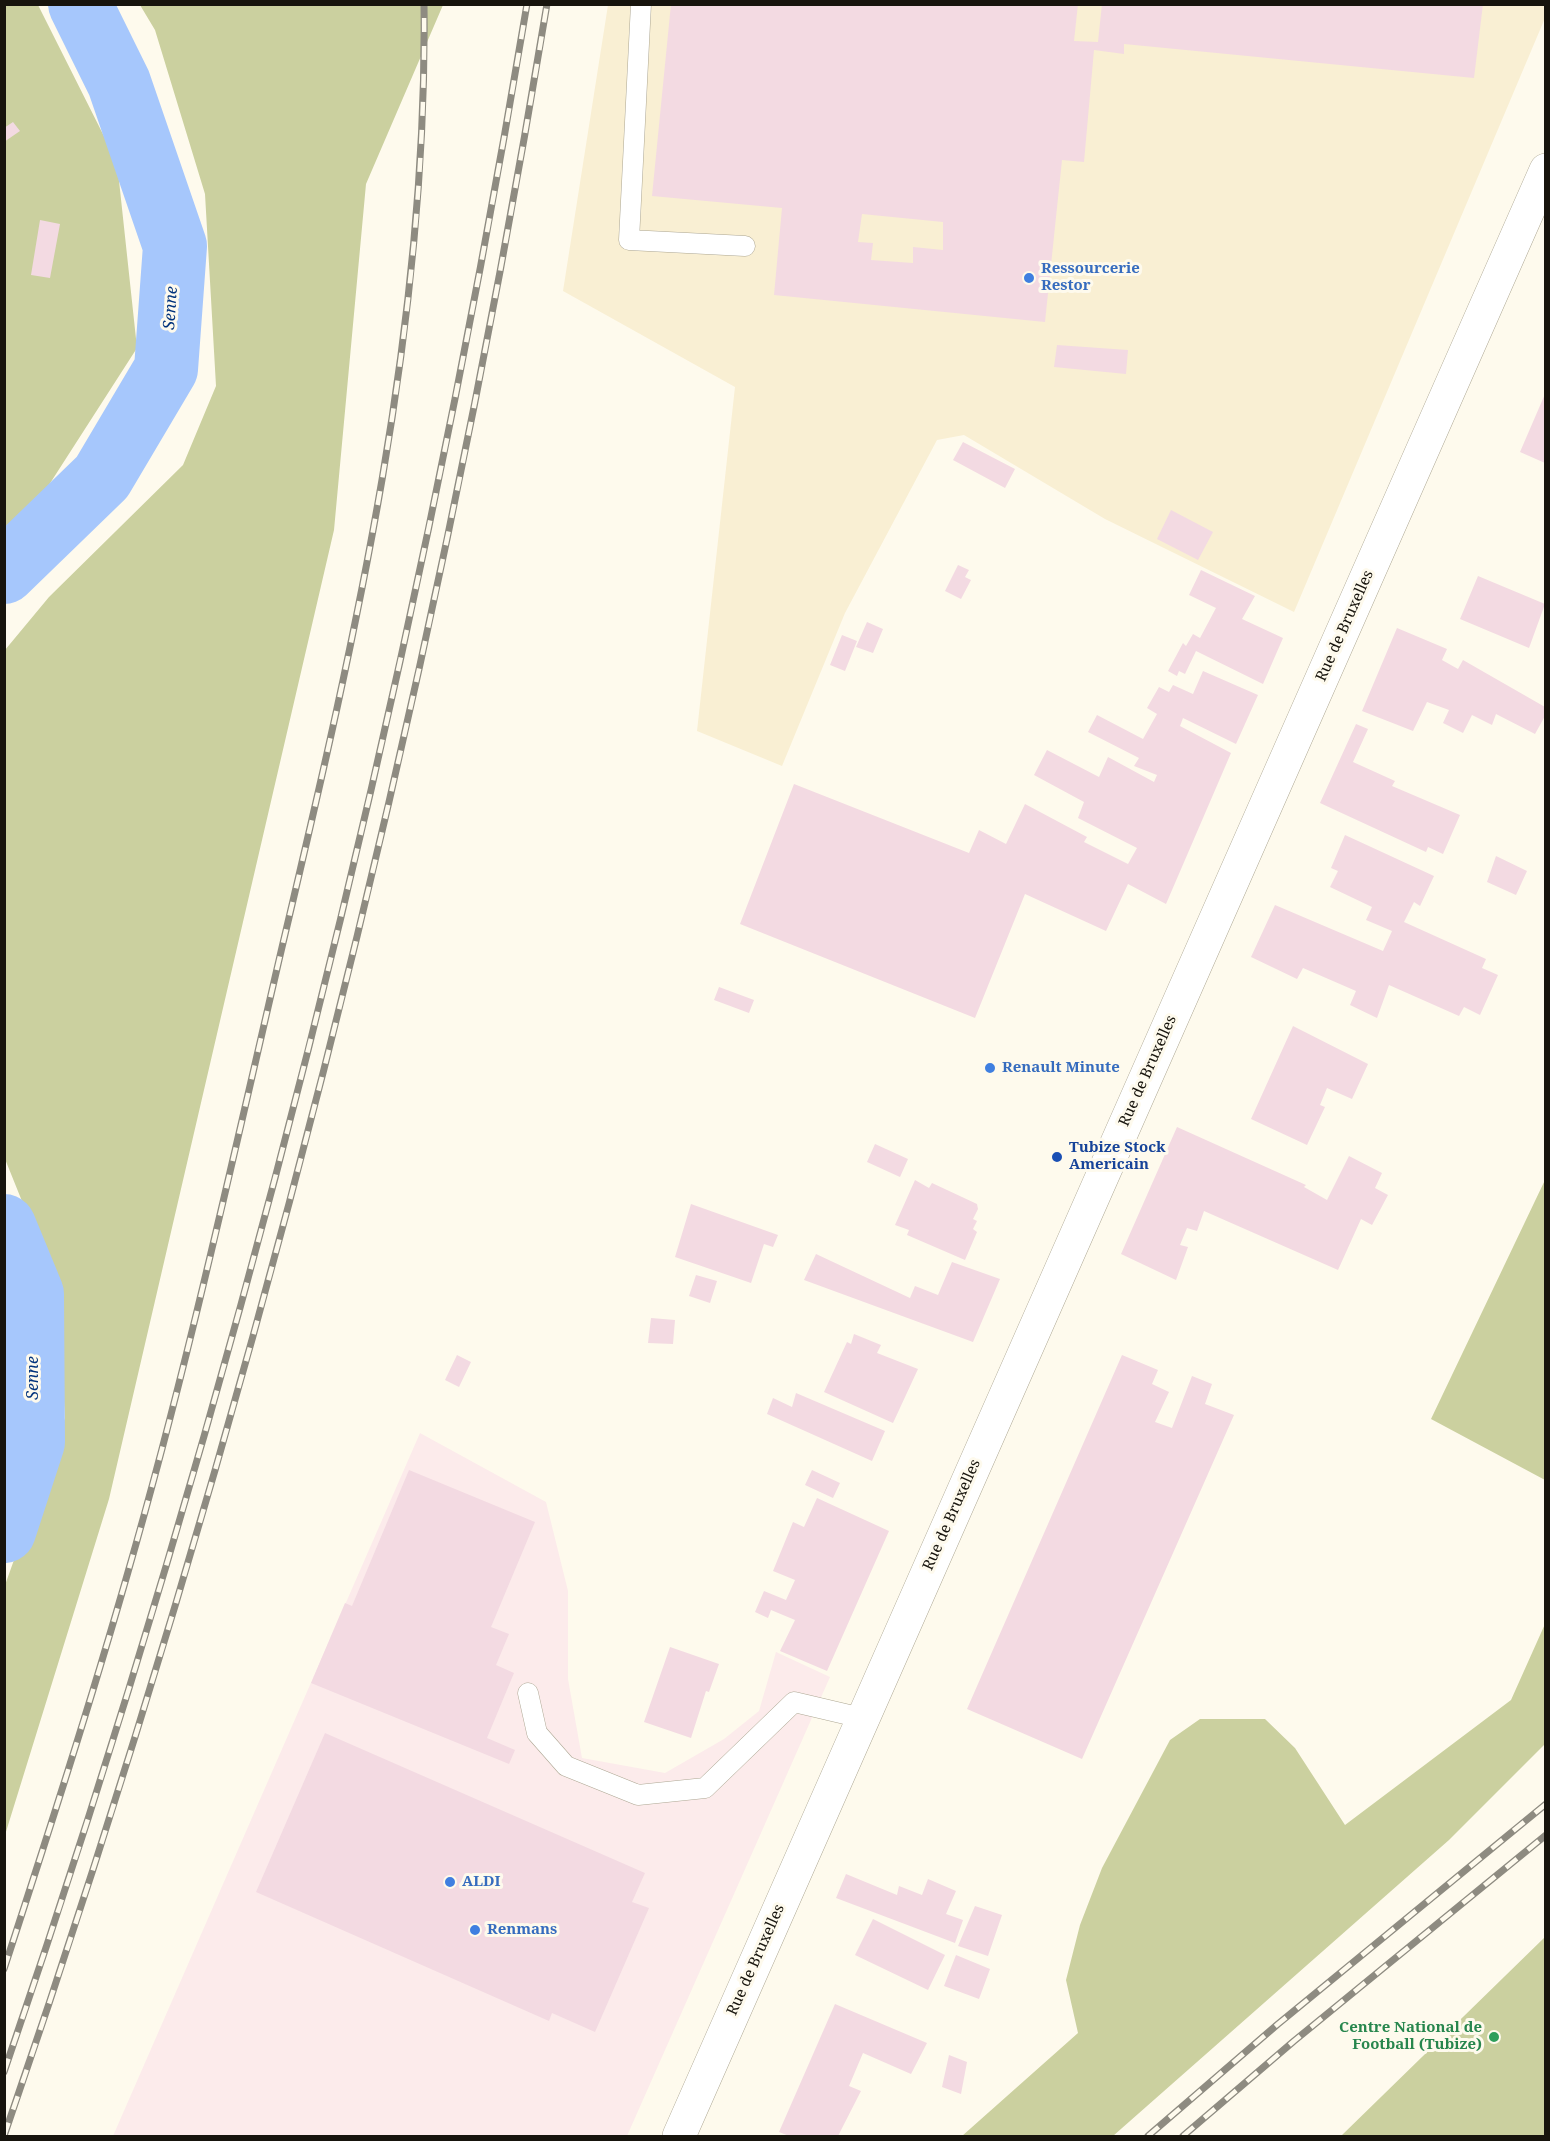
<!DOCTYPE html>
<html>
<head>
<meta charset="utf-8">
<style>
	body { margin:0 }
	#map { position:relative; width:1550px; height:2141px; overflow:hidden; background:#fefaed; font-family:"Noto Serif",serif }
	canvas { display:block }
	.frame { position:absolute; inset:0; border:6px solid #17140d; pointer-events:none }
</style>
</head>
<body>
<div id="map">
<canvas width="1550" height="2141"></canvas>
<div class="frame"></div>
</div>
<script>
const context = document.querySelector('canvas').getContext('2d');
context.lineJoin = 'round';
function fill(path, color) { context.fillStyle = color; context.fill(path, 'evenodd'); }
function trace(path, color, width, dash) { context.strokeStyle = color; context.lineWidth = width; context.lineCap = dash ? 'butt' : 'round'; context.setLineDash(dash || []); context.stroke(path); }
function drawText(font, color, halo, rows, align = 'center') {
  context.font = font + ' "Noto Serif",serif'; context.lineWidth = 6; context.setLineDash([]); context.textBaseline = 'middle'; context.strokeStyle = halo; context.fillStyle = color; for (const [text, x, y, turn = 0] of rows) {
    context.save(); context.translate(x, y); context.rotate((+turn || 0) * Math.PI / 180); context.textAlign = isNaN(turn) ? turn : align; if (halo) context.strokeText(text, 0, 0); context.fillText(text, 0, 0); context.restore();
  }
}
fill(new Path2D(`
	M420,1433L546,1502L568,1591V1679L582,1758L665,1773L724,1739L759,1711L776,1652L830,1677L627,2136H113Z`), '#fcebeb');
fill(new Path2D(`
	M608,5H1545V18L1294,612L1105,519L964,435L937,440L845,613L782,766L697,731L735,387L563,291Z`), '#f9efd3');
fill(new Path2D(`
	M5,5H38L117,162L137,348L47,488L5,534Z
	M140,5H443L366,184L334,530L109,1499L5,1835V1585L65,1418L57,1288L5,1159V650L49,597L183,465L216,386L205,194L155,30Z
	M1545,1180L1546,1480H1545L1431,1419Z
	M1545,1624V1744L1449,1840L1113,2136H962L1078,2033L1066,1980L1080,1925L1102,1868L1170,1740L1200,1719H1265L1295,1748L1345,1825L1511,1700Z
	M1545,1937V2136H1341Z`), '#cbd09f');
trace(new Path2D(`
	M4,572L102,477L166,369L175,246L119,83L80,4
	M4,1226L32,1294L33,1442L4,1531`), '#a6c7fc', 64);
fill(new Path2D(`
	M671,4H1078L1074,41L1098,42L1102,4H1483L1474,78L1124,44V54L1094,50L1084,162L1062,160L1045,322L774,295L782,208L652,196ZM862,214L943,222V250L913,247V263L871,260L873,243L858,242Z
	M13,122L20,131L4,142V128Z
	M40,220L60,224L50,278L31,275Z
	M1057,345L1128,350L1126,374L1054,367Z
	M1545,394V463L1520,452Z
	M963,442L1015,469L1005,488L953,460Z
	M1171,510L1213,532L1198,560L1157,539Z
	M958,565L969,570L965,577L971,580L961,599L945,591Z
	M1201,570L1255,596L1242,619L1283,638L1263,684L1196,651L1185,674L1179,671L1177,676L1168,671L1183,643L1186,646L1193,634L1200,638L1216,608L1189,595Z
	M1478,576L1545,604L1529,648L1460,619Z
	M867,622L883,629L873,653L856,647Z
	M1397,628L1447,649L1442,660L1458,669L1463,660L1545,707V716L1535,734L1496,714L1492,725L1472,715L1463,733L1443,723L1449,710L1427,702L1413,731L1362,711Z
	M842,635L857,641L845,671L830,665Z
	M1203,671L1258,695L1236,744L1183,718L1180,726L1231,753L1166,904L1128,884L1106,931L1025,894L975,1018L740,924L794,784L969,853L979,830L1006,844L1025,804L1087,837L1084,842L1128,864L1137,848L1078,818L1084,802L1034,775L1047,750L1099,777L1108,757L1154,782L1157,775L1134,766L1139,758L1088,732L1097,715L1143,739L1157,714L1147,708L1159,687L1169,692L1173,685L1193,694Z
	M1356,724L1368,729L1353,762L1395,781L1392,786L1460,815L1443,854L1428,847L1426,852L1320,803Z
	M1345,835L1434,876L1420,906L1414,902L1404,922L1486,959L1482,968L1498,975L1480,1015L1464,1007L1459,1016L1389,985L1377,1018L1350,1005L1356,991L1303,968L1297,979L1251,957L1275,905L1383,951L1392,931L1366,920L1372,907L1330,887L1338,871L1331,868Z
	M1496,856L1527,871L1516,895L1487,882Z
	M719,987L754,1000L749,1013L714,1000Z
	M1293,1026L1368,1064L1352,1099L1327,1088L1320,1105L1325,1107L1307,1145L1251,1119Z
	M1177,1127L1306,1185L1304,1187L1327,1200L1349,1156L1382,1173L1375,1188L1388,1195L1372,1225L1361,1219L1338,1270L1204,1211L1197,1231L1187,1228L1180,1245L1188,1247L1176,1280L1121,1254Z
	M875,1144L908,1159L900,1177L867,1162Z
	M915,1180L929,1188L932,1183L977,1204L978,1209L973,1219L977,1221L973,1229L977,1232L965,1260L907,1235L909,1230L895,1225Z
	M691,1204L778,1235L773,1247L764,1244L751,1283L675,1257Z
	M816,1254L910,1298L915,1286L938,1295L952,1262L1000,1279L973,1342L804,1280Z
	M696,1275L717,1281L710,1303L689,1296Z
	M651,1318L675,1320L673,1344L648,1343Z
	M854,1334L881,1345L877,1353L918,1369L893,1423L824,1392L847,1342L851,1344Z
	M457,1355L471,1362L459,1387L445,1380Z
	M1122,1355L1158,1370L1152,1384L1169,1392L1155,1422L1172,1428L1192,1376L1212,1384L1205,1404L1234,1415L1082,1759L967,1709Z
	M796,1393L885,1431L872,1461L767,1414L773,1398L792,1407Z
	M409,1470L535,1522L491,1627L509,1634L496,1665L514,1673L487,1738L515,1750L509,1764L311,1683L345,1603L352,1606Z
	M812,1470L840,1483L833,1498L805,1485Z
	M817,1498L889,1531L827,1671L780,1651L795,1620L771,1610L768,1618L755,1612L764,1591L786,1600L795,1580L773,1571L793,1522L804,1527Z
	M670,1647L719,1664L709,1692L706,1691L691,1738L644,1722Z
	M325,1733L645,1873L632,1902L649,1908L595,2032L552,2013L549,2021L256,1892Z
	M846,1874L897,1895L899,1886L922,1895L928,1879L956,1891L946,1914L963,1920L955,1943L836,1898Z
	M975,1906L1002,1915L988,1956L958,1946Z
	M873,1919L945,1955L928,1990L855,1955Z
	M956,1955L990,1969L979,1999L944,1986Z
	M835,2004L927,2043L911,2074L863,2053L849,2086L861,2091L838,2136H789L779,2132Z
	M949,2055L967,2062L961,2094L942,2087Z`), '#f3dae2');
const service = new Path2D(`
	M641,4L629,240L745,246
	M528,1693L537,1733L566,1766L638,1795L705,1788L794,1702L862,1718`);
const primary = new Path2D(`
	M679,2136L1546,170`);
trace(service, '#ada793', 21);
trace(primary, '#ada793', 34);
trace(service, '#fff', 20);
trace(primary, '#fff', 33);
const rail = new Path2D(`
	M4,1969C47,1837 90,1705 128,1572C188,1365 234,1153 283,943C356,634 428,324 424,4
	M4,2072C235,1399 410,707 527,4
	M4,2136C244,1441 428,729 547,4
	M1148,2136L1278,2024L1546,1804
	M1183,2136L1294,2041L1546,1835`);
trace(rail, '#8e8b81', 7);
trace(rail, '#fefaed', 4.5, [14]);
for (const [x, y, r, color] of [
	[1029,278,6,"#3f7fe0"],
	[990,1068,6,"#3f7fe0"],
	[1057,1157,6,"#1a4fb4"],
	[450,1882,6,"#3f7fe0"],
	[475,1930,6,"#3f7fe0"],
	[1494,2037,6,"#2e9e5b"]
]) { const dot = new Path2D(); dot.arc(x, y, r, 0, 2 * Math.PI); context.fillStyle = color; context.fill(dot); trace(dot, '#fefaed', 2); }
drawText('bold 15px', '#366cbe', '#fefaed', [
	["Ressourcerie",1041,269],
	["Restor",1041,286],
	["Renault Minute",1002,1068],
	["ALDI",462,1882],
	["Renmans",487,1930]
], 'left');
drawText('15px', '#17140d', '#fefaed', [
	["Rue de Bruxelles",1345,626,-66],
	["Rue de Bruxelles",1148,1071,-66],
	["Rue de Bruxelles",952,1515,-66],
	["Rue de Bruxelles",756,1960,-66]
]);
drawText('bold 15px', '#164399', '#fefaed', [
	["Tubize Stock",1069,1148],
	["Americain",1069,1165]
], 'left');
drawText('bold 15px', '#27864d', '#fefaed', [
	["Centre National de",1482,2028],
	["Football (Tubize)",1482,2045]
], 'right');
drawText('italic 16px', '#02337c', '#fefaed', [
	["Senne",171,308,-86],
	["Senne",33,1378,-90]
]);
</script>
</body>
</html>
